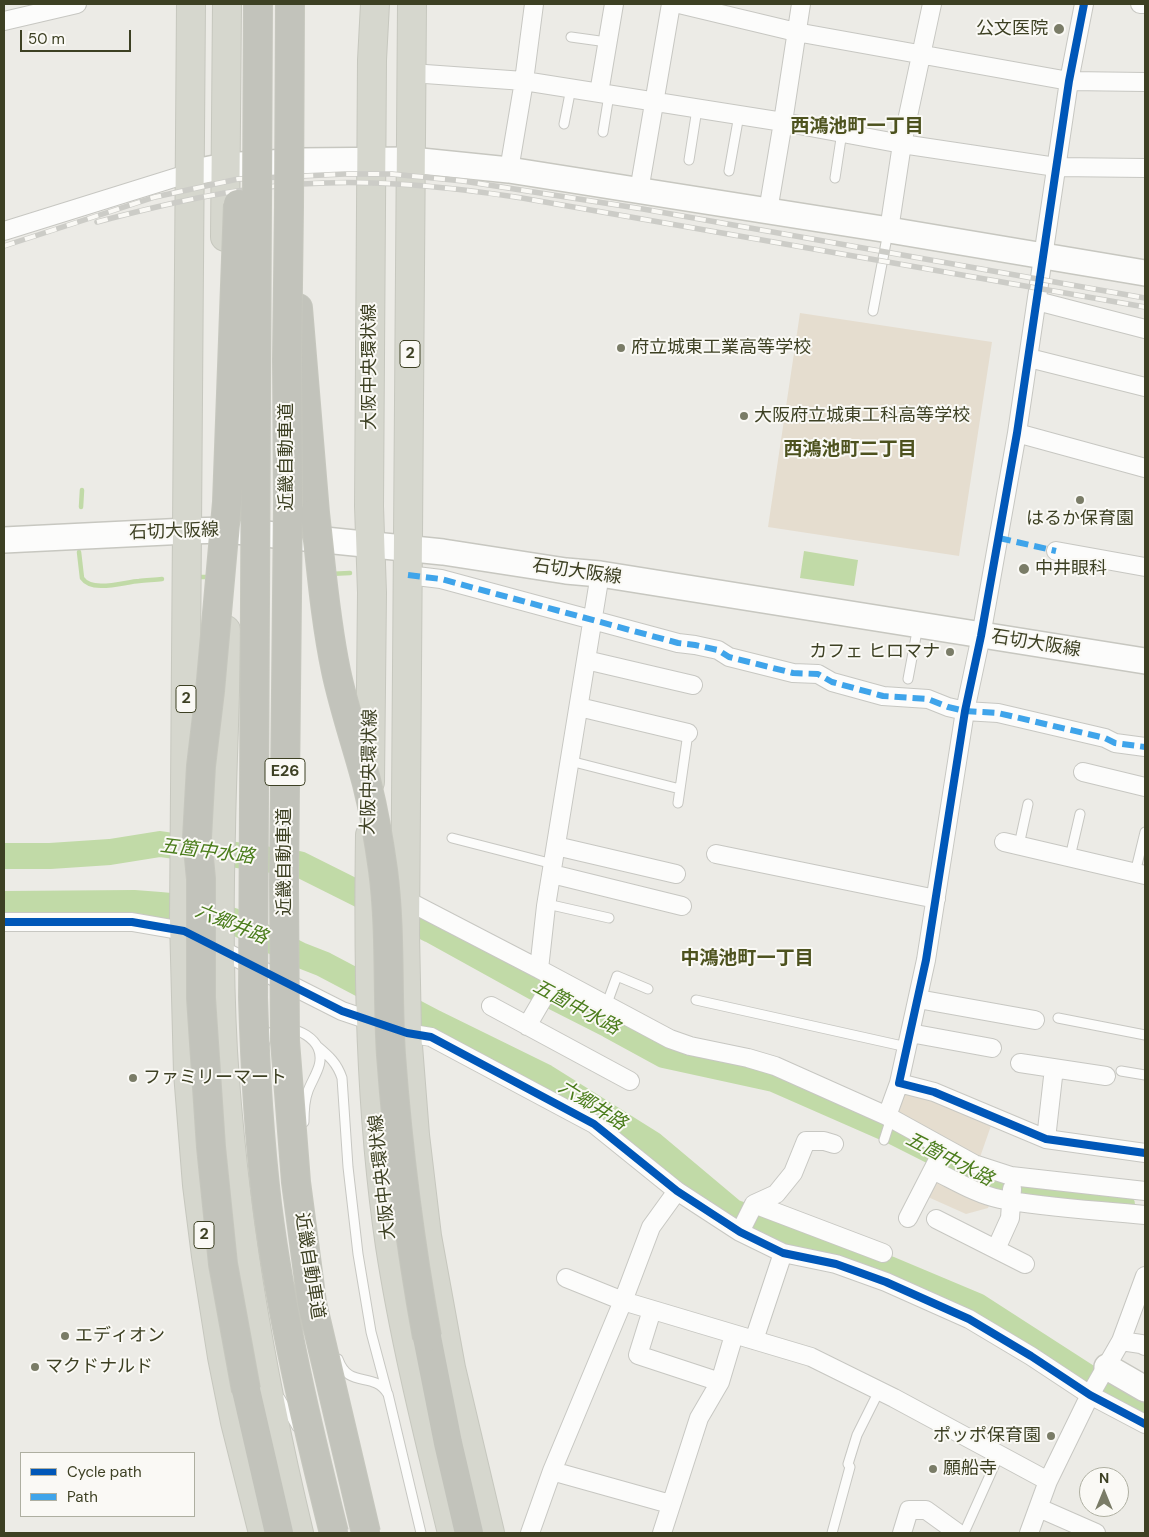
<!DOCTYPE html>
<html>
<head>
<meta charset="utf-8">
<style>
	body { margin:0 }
	#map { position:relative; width:1149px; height:1537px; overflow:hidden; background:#ecebe6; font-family:"DM Sans",sans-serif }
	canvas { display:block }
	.frame { position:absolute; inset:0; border:5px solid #3d4023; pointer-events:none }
	.legend { position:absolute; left:20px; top:1452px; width:175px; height:65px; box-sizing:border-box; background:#faf9f5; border:1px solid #aeafa1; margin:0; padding:6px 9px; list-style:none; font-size:15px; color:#3d4023 }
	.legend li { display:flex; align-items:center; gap:10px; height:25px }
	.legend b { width:25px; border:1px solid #aeafa1 }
	.north { position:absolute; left:1079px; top:1467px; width:50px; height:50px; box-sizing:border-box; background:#faf9f5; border:1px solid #aeafa1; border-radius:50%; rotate:0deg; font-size:14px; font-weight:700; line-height:20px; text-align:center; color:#3d4023 }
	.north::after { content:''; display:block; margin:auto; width:18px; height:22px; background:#7a7c67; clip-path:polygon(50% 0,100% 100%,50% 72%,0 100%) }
	.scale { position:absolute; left:20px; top:30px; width:111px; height:22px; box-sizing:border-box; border:2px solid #3d4023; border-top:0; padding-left:6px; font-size:15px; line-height:18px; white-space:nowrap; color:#3d4023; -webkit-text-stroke:4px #faf9f5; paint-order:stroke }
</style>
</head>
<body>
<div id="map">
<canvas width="1149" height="1537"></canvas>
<div class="frame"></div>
<ul class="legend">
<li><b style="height:6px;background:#0057b8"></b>Cycle path</li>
<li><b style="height:6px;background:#3fa4ea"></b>Path</li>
</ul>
<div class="north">N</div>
<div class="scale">50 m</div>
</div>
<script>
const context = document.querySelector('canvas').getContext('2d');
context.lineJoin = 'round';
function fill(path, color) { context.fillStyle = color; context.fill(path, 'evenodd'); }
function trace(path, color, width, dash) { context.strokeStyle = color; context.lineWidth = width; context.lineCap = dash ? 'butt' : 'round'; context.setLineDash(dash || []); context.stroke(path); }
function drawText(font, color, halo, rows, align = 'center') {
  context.font = font + ' "DM Sans","Noto Sans JP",sans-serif'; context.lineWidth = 4; context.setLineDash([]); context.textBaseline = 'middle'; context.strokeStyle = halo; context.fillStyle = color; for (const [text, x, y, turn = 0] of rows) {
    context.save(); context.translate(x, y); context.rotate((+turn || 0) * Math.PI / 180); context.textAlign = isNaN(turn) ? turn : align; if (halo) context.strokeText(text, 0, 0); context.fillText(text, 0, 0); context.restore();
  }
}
fill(new Path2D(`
	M800,313L992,342L959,556L768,527Z
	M904,1090L993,1120L979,1160L906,1121L897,1109Z
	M938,1175L992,1199L988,1208L966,1214L928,1197Z`), '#e5ddcf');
fill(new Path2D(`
	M804,551L858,560L854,586L800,578Z`), '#c1daa7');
trace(new Path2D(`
	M81,507L82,490
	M79,552L82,578C92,593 124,582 139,581C147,580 155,580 162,579
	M329,574L350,573
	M195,577H208`), '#c1daa7', 4.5);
trace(new Path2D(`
	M4,856H50L110,852L160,844L299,864L431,930L534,987L609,1025L664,1055L774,1079L888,1129L1005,1188C1043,1198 1083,1201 1122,1205
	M4,904L134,903L160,905L192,908L233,921L300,955L323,964L435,1023L545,1077L652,1144L733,1212L877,1264L977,1306L1098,1384L1145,1408`), '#c1daa7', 26);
const lane = new Path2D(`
	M571,37L607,42
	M564,124L571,88
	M603,132L609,95
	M689,160L697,109
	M729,171L739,115
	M835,178L842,132
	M873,311L888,232
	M908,679L918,626
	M570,761L680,789
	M678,803L688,733
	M452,838L553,864
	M1019,845L1028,804
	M1070,857L1080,814
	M1135,873L1145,832
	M547,904L609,918
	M696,1000L907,1047
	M606,1006L617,976L648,989
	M1058,1018L1145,1035
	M264,1045C269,1018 309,1028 318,1048C325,1064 313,1077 308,1091C304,1101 304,1112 304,1122
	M317,1046C329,1056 337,1063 342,1078L348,1167L358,1254L371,1332L387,1392
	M1121,1071L1145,1075
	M884,1140L891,1118
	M338,1359C349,1390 373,1370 388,1394L421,1533
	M280,1398L297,1427
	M832,1533L850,1467L848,1464L857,1435L879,1391
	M964,1533L999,1455`);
const street = new Path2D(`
	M679,4L796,32L1069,81L1145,82
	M1084,4L1069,81L1017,433L981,636L965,711L926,960L899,1083L934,1092L1046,1139L1145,1153
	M1140,4H1145
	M4,21L77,4
	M411,73L524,81L783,122L902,144L1056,167L1145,168
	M599,93L614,4
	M509,170L524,81L534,4
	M639,191L671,4
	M768,211L783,122L801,4
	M889,230L902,144L932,4
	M4,231L190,173
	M1037,301L1145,329
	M1029,358L1145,387
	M1017,433L1145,468
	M1056,551L1145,567
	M600,574L546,906L539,969L670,1039L690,1046L748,1058L775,1066L887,1116L974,1164L1011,1176L1145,1191
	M408,575L441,579L678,643L695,645L718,650L729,657L793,673L818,674L832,682L883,696L928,699L948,707L965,711L998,713L1105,738L1115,743L1145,747
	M586,660L693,685
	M579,707L688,733
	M1083,772L1145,787
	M1004,842L1145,875
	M556,846L676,874
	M716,854L936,899
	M552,874L682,906
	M406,900L539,969
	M4,922H132L184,931L342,1011L407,1033L431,1037L594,1124L677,1191L740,1232L783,1253L836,1264L886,1282L969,1319L1031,1356L1090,1395L1145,1424
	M918,999L1035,1020
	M491,1006L630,1081
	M527,1026L555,978
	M910,1033L992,1048
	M1020,1063L1106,1076
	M887,1116L899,1083
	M1046,1139L1054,1068
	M933,1170C954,1180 976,1194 1000,1199C1047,1208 1097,1210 1145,1215
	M754,1204L883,1253
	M908,1218L944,1148
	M936,1219L1025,1264
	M740,1232L754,1204L776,1194L793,1173L806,1141H824L834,1144
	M996,1249L1010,1218L1012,1189
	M566,1278L623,1301L811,1357L894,1398L1048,1481
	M652,1310L638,1355L720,1382
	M754,1340L783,1253
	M1121,1341L1141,1344L1145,1346
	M552,1471L670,1504
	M1039,1508L1096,1533
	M530,1533L552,1471L623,1301L651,1227L677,1191
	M662,1533L699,1418L720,1382L734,1335
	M902,1533L909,1510H926L958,1533
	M1029,1533L1048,1481L1090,1395L1121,1341L1145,1276`);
const secondary = new Path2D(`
	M190,173L225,166L300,161L411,160L509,170L889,230L1145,273
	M4,540L187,531L226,530L443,552L566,571L600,574L1145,661
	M1107,1367L1145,1389`);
const primary = new Path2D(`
	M191,4L184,920L188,1073L197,1185L206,1256L222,1357L235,1422L263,1533
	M412,4L405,933L407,1033L415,1135L427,1236L451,1368L490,1533
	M225,237L227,4
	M226,630C226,697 222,764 221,831C219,904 219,978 223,1051C233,1213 261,1375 299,1533
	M370,782L372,593L369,506L372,60L375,4
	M370,835C368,972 370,1110 390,1246C405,1343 429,1438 452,1533`);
const highway = new Path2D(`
	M298,308L315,513
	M427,1337L448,1443L469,1533
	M246,1390L279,1533`);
trace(lane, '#c7c7c2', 11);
trace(street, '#c7c7c2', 20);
trace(secondary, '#c7c7c0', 28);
trace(primary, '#c6c7be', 30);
trace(highway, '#c6c7be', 30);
trace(lane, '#fcfcfb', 9);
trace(street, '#fcfcfb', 18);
trace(secondary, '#fcfcfb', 25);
trace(primary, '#d6d7ce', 28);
trace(highway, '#c2c3bb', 28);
const rail = new Path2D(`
	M97,222C165,204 232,188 302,184C376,179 450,187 522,198L1145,307
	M4,246L155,197L238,179L345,174H392L463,181L643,209L1145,298`);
trace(rail, '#ccccc7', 5.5);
trace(rail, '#faf9f5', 4, [11]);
const highwayBridge = new Path2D(`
	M258,4L253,997C255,1066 259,1136 267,1204C281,1315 307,1425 334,1533
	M290,4L289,207L287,360L288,502L284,882L285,1041L296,1182L312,1303L366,1533
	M238,204L227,502L210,691L201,766L197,838L201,879V998L211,1147L223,1264L246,1390
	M315,513C321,565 325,619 336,671C344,709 357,746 367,784C374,812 379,841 383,870C391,931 387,993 391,1055C398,1150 410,1244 427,1337`);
trace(highwayBridge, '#c6c7be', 30, []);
trace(highwayBridge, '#c2c3bb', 28);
trace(new Path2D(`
	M999,538L1056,551
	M408,575L441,579L678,643L695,645L718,650L729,657L793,673L818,674L832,682L883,696L928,699L948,707L965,711L998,713L1105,738L1115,743L1145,747`), '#3fa4ea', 6, [12, 6]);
trace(new Path2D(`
	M1084,4L1069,81L1017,433L981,636L965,711L926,960L899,1083L934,1092L1046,1139L1145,1153
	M4,922H132L184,931L342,1011L407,1033L431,1037L594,1124L677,1191L740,1232L783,1253L836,1264L886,1282L969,1319L1031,1356L1090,1395L1145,1424`), '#0057b8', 8);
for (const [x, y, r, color] of [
	[1059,29,6,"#7a7c67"],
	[621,348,5,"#7a7c67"],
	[744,416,5,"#7a7c67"],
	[1080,500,5,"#7a7c67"],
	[1024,569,6,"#7a7c67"],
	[950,652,5,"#7a7c67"],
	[133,1078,5,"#7a7c67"],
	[65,1336,5,"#7a7c67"],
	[35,1367,5,"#7a7c67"],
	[1051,1436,5,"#7a7c67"],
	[933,1469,5,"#7a7c67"]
]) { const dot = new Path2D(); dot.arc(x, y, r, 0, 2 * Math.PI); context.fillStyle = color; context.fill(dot); trace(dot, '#faf9f5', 2); }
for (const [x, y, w] of [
	[410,354,20],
	[186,699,20],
	[285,772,40],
	[204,1235,20]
]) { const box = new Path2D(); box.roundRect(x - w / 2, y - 13.5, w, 27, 4); context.fillStyle = '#faf9f5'; context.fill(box); trace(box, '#3d4023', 1); }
drawText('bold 16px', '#3d4023', null, [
	["2",410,354],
	["2",186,699],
	["E26",285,772],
	["2",204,1235]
]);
drawText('18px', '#3d4023', '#faf9f5', [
	["公文医院",1048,29,"right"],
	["府立城東工業高等学校",631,348],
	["大阪府立城東工科高等学校",754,416],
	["はるか保育園",1080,519,"center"],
	["中井眼科",1035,569],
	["カフェ ヒロマナ",940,652,"right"],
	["ファミリーマート",143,1078],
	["エディオン",75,1336],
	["マクドナルド",45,1367],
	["ポッポ保育園",1041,1436,"right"],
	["願船寺",943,1469]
], 'left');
drawText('18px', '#3d4023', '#faf9f5', [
	["大阪中央環状線",370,367,-90],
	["近畿自動車道",287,457,-90],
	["石切大阪線",174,532,-2],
	["石切大阪線",577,572,8],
	["石切大阪線",1036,644,9],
	["大阪中央環状線",370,772,-89],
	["近畿自動車道",285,862,-90],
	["大阪中央環状線",383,1177,-96],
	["近畿自動車道",309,1266,81]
]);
drawText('bold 19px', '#4d521e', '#faf9f5', [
	["西鴻池町一丁目",857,127],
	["西鴻池町二丁目",850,450],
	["中鴻池町一丁目",747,959]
]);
drawText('italic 19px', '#4b7d1c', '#faf9f5', [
	["五箇中水路",207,852,7],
	["六郷井路",231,925,22],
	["五箇中水路",576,1008,28],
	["六郷井路",592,1106,32],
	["五箇中水路",949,1160,27]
]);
</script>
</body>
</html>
